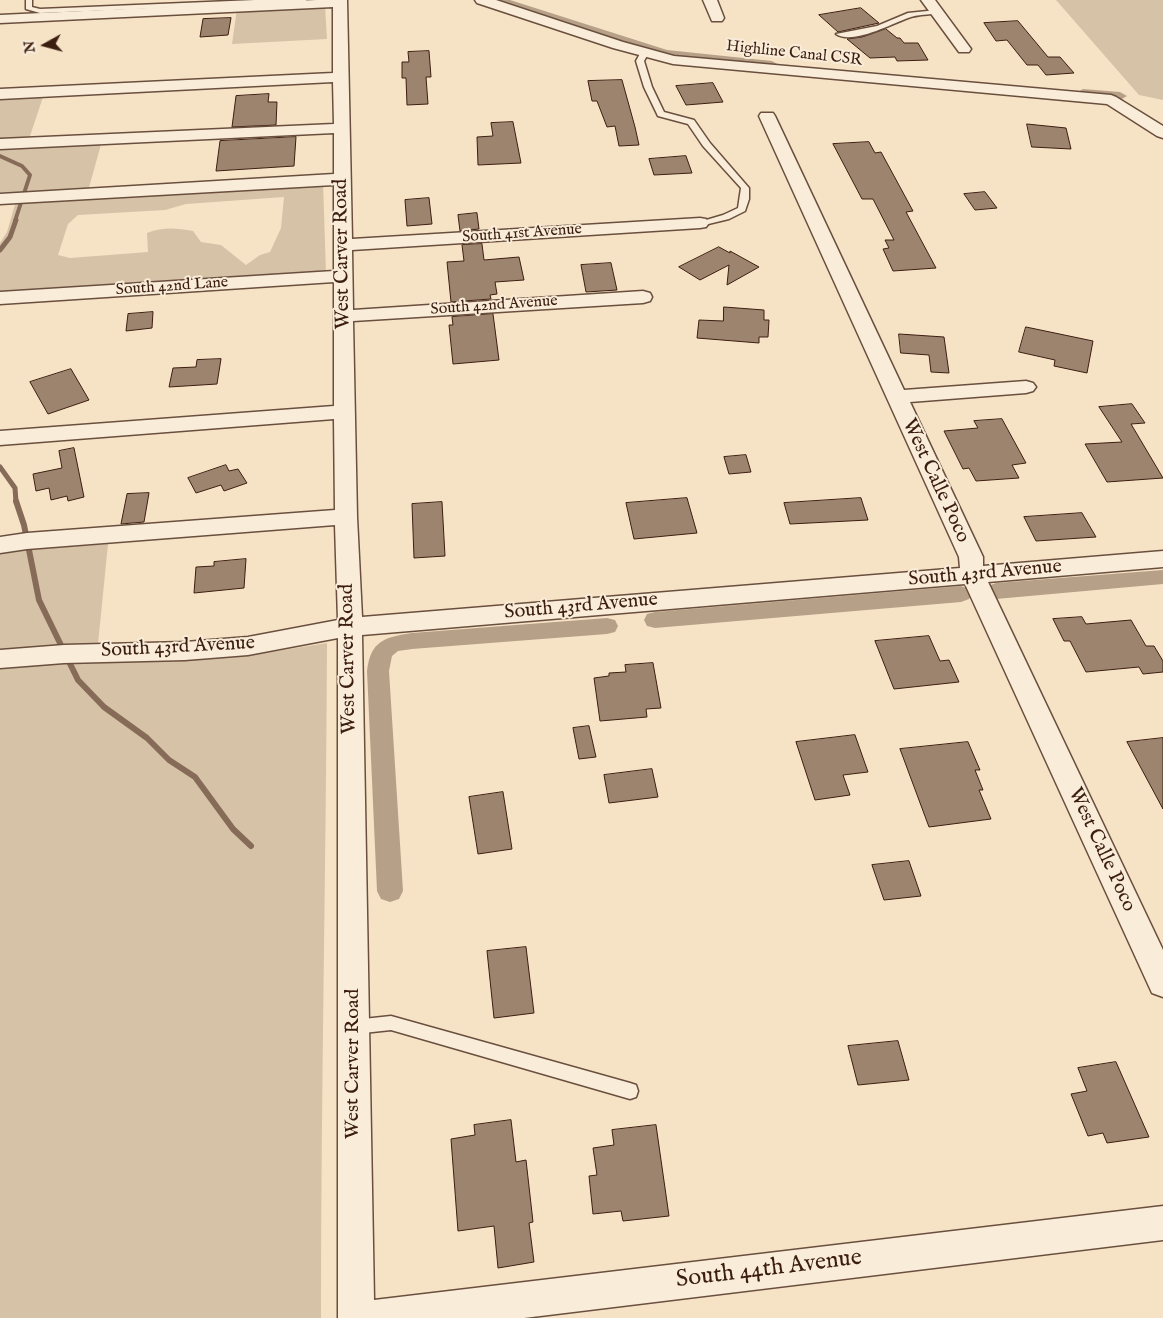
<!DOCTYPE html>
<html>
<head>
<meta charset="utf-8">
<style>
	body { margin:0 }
	#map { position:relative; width:1163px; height:1318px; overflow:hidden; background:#f6e3c6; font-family:"IM FELL English",serif }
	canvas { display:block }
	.north { position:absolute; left:20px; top:20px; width:50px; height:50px; -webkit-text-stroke:4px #f9edda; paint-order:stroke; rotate:263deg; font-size:14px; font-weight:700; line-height:20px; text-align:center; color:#3c1e11 }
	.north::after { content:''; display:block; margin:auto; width:18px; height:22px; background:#3c1e11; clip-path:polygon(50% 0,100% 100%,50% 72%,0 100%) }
</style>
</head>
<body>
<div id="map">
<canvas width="1163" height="1318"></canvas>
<div class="north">N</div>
</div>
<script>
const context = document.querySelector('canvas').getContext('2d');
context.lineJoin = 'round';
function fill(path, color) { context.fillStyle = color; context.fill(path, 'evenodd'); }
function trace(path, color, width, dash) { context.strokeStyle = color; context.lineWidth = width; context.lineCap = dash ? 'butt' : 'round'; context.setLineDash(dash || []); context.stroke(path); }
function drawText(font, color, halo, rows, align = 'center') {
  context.font = font + ' "IM FELL English",serif'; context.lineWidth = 4; context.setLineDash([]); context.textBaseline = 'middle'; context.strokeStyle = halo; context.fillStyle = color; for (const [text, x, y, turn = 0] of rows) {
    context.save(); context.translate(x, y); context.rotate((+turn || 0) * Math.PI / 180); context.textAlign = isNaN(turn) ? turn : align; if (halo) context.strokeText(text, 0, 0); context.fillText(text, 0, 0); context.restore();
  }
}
fill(new Path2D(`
	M1056,0H1163V100L1139,95Z
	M325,6L327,39L232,44L237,9Z
	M44,94L29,139L0,141V97Z
	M102,141L88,191L0,196V146Z
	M323,182L326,273L0,294V243L7,232L16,201ZM284,197L281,228L270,252L260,255L246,265L221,245L201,242L193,231C176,228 163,227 147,233L148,252L70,258L58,255L68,224L78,215L165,210L186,204Z
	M108,544L98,644L0,653V552Z
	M327,643C326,868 321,1093 321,1318H0V667L104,658L240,657Z`), '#d6c2a7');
trace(new Path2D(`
	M0,156L22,166L30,175L15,221`), '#866c58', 4);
trace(new Path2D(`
	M0,250L10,237L16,220
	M0,467L15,488L16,502`), '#866c58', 5);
trace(new Path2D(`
	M16,501L24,525L39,600L78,680L104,707L147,738L169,760L195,777L233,829L251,846`), '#866c58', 6);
fill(new Path2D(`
	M491,0H510L667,50L772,61L779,65L772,69L665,58L493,3Z
	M1083,89L1120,92L1127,96L1120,100L1078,96L1076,93Z
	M1163,570V584L996,599L988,596L985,591L988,586L996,583Z
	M961,586L969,589L972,594L969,599L961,602L655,628L647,626L644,620L647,614L655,612Z
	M607,618L615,620L618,626L615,632L607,634L412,649L398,651L392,656L389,671L403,891L399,899L390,902L381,899L377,891L367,671C370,641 385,637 412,633Z`), '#b7a088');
const building = new Path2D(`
	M861,8L879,23L838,32L819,15Z
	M231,18L228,35L200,37L203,19Z
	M1018,21L1048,57H1060L1074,73L1046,75L1038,65H1027L1007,40L996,41L984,23Z
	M886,29L897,38H900L904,43H918L928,60L897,61L895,57L870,58L847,39L862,37Z
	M429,51L431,77H426L428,104L407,105L406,78H402V62H409L408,52Z
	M622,80L635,127L639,145L619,146L615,126L607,127L597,101H592L588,81Z
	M713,83L723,102L686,105L676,86Z
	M269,94L268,102H277L276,125L232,127L236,96Z
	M513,122L521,163L478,165L477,137L493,136L491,123Z
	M1027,124L1066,128L1071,149L1032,147Z
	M296,137L294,166L216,171L220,141Z
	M869,142L875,153L881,152L913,211L906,212L936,268L893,271L883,249L889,248L885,240H894L873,199H862L833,144Z
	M686,156L692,173L654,175L649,159Z
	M985,192L997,208L975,210L964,194Z
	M429,198L432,224L407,226L405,200Z
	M477,213L479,229L460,231L458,215Z
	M482,244L484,260L519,257L524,280L495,282L497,294L490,295L491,299L451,302L447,262L464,261L462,245Z
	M719,247L730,253V251L759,267L727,285L729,265L700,280L679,267Z
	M611,263L617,290L586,292L581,265Z
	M724,307L764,310V320H769L768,337H759V343L697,338L699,320L723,321Z
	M153,312L152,328L126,331L128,314Z
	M493,314L499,360L453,364L449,325H453L452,317Z
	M1026,327L1093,341L1087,373L1054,366L1055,360L1019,352Z
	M899,334L944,337L949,373L931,372L929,355L901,353Z
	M221,359L217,384L169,387L173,368L196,367L197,360Z
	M71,369L89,400L48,414L30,382Z
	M1132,404L1145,423L1131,424L1163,478L1107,482L1085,444L1122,442L1099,407Z
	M1002,419L1026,463L1012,465L1019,478L976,481L969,468L963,469L944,431L978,428L974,421Z
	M74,448L84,497L68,501L67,496L51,500L49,488L36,491L33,474L62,468L59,451Z
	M746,455L751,472L729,474L724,457Z
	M226,465L229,471L238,469L247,483L224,491L221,485L196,493L188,478Z
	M149,493L144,522L121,524L127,494Z
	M687,498L697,533L634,539L626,503Z
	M861,498L868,520L790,524L784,503Z
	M442,502L445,556L414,558L412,504Z
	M1082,513L1096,537L1036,541L1024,517Z
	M246,559L244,588L194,593L196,567L214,566V562Z
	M1082,617L1086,624L1131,620L1146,646H1154L1163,661V672L1143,674L1139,667L1086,672L1070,641H1064L1053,619Z
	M929,636L940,661L949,660L959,682L894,689L875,641Z
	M653,663L661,708L646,709L647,717L600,721L594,678L609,676V673L626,672L625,665Z
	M589,726L596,757L579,759L573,728Z
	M855,735L868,772L843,775L850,795L815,800L796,742Z
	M1163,738V809L1127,742Z
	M968,742L980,770H975L983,790H979L991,819L929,827L900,749Z
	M652,769L658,797L609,803L604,775Z
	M503,792L512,849L478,854L469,797Z
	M909,861L921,896L884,900L872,865Z
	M526,947L534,1013L494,1018L487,951Z
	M898,1041L909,1080L858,1085L848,1046Z
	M1116,1062L1149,1137L1107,1143L1103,1133L1088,1136L1071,1094L1087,1091L1078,1068Z
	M511,1120L516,1162L526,1160L533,1222L529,1223L534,1262L498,1268L494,1226L458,1231L451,1139L475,1135L474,1125Z
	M656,1125L669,1216L623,1221L621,1211L593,1214L589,1176L597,1175L593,1148L614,1145L612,1130Z`);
fill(building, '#9d846f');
trace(building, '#3c1e11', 1);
const service = new Path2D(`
	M26,0H32V7L40,9L255,0H307L304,2L40,13L26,9Z
	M937,10L939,11V13C929,15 918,14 908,18C891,24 853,45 836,34L877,26L908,13Z
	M642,50L649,52L644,61L652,87L664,112L694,120L710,143L749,188V199L745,211L729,219L700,226L696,223L723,215L738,208L741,188L703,146L688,124L658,116L644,87L636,61Z
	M391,1016L630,1083L636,1085L638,1091L636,1097L630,1099L391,1030L354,1034L348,1032L346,1027L348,1022L354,1020Z`);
const minor = new Path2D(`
	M316,0H347L352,239L700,218L706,219L709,223L706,227L700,228L352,250L353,310L643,291L650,293L652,297L650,301L643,303L353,321L357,517L362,617L960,568L959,557L759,116L761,113H773L775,116L904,390L1026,381L1033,383L1036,387L1033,391L1026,393L910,402L983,557V566L1163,551V567L988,582L1163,950V997L1152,993L965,584L362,635L374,1300L1163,1206V1240L524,1318H338V638L248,655L185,660L64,663L0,668V650L64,645L185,642L248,637L338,620L335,525L27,549L0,553V537L27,533L335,510L334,419L0,445V431L334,406V282L0,304V292L334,271V185L0,204V194L334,174V133L0,149V139L334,124L333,82L0,99V89L333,73V7L0,23V15Z
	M475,0H496L623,42L674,56L1111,95L1116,97L1163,126V138L1157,136L1107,104L673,64L613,48L477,3Z
	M703,0H717L724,18L722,21H712Z
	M921,0H935L971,49L969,52H959Z`);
trace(service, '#6a4f3e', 3);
trace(minor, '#6a4f3e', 3);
fill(service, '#f9edda');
fill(minor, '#f9edda');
drawText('16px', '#3c1e11', '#f9edda', [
	["Highline Canal CSR",794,54,6],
	["South 41st Avenue",522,234,-4],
	["South 42nd Lane",172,287,-4],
	["South 42nd Avenue",494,306,-4]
]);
drawText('20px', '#3c1e11', '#f9edda', [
	["West Carver Road",343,254,-91],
	["West Calle Poco",935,481,65],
	["South 43rd Avenue",985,574,-5],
	["South 43rd Avenue",581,607,-5],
	["South 43rd Avenue",178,648,-3],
	["West Carver Road",349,659,-91],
	["West Calle Poco",1101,850,65],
	["West Carver Road",354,1064,-90]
]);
drawText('24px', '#3c1e11', '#f9edda', [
	["South 44th Avenue",769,1270,-7]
]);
</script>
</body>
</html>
